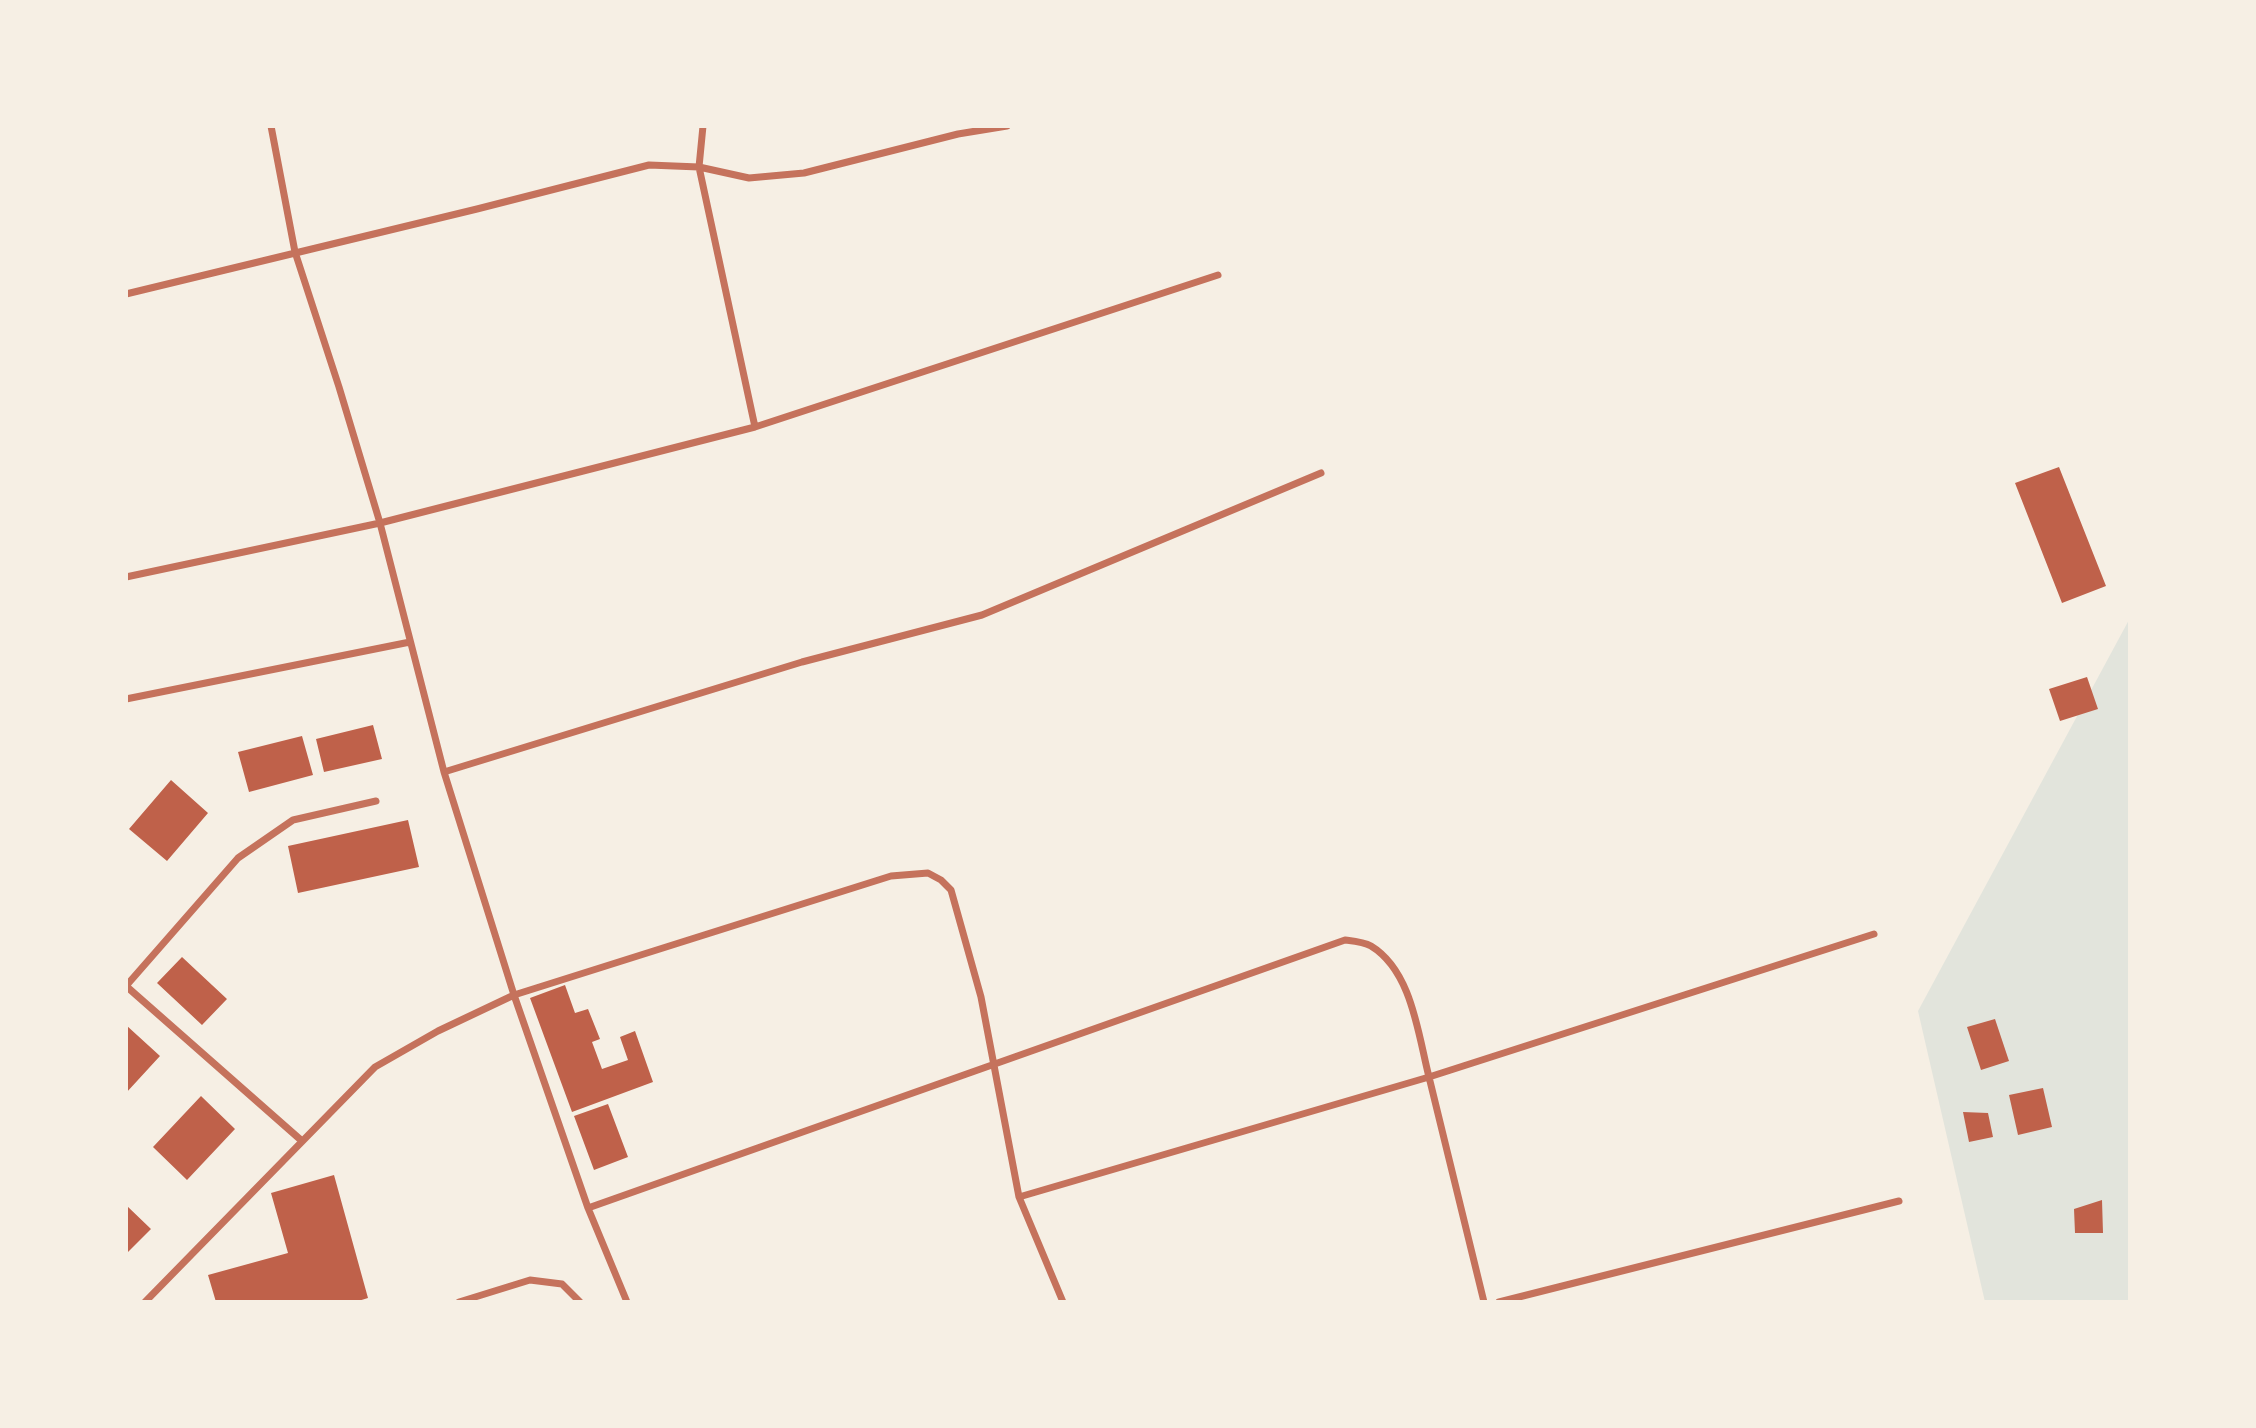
<!DOCTYPE html>
<html>
<head>
<meta charset="utf-8">
<style>
	body { margin:0 }
	#map { position:relative; width:2256px; height:1428px; overflow:hidden; background:#f6efe4; font-family:Ubuntu,sans-serif }
	canvas { display:block }
	.frame { position:absolute; inset:0; border:128px solid #f6efe4; pointer-events:none }
</style>
</head>
<body>
<div id="map">
<canvas width="2256" height="1428"></canvas>
<div class="frame"></div>
</div>
<script>
const context = document.querySelector('canvas').getContext('2d');
context.lineJoin = 'round';
function fill(path, color) { context.fillStyle = color; context.fill(path, 'evenodd'); }
function trace(path, color, width, dash) { context.strokeStyle = color; context.lineWidth = width; context.lineCap = dash ? 'butt' : 'round'; context.setLineDash(dash || []); context.stroke(path); }
fill(new Path2D(`
	M2130,618V1302H1985L1918,1011Z`), '#e2e4dc');
fill(new Path2D(`
	M2059,467L2106,586L2062,603L2015,483Z
	M2087,677L2098,709L2060,721L2049,689Z
	M373,725L382,759L324,772L316,739Z
	M302,736L313,775L249,792L238,752Z
	M171,780L208,813L167,861L129,829Z
	M408,820L419,867L298,893L288,846Z
	M182,957L227,999L202,1025L157,983Z
	M565,985L575,1013L588,1009L600,1039L592,1042L602,1069L628,1060L620,1037L635,1031L653,1082L572,1112L530,998Z
	M1995,1019L2009,1061L1981,1070L1967,1027Z
	M126,1025L160,1056L126,1093Z
	M2043,1088L2052,1127L2018,1135L2009,1095Z
	M201,1096L235,1129L187,1180L153,1147Z
	M608,1104L628,1157L594,1170L574,1116Z
	M1963,1112L1988,1113L1993,1137L1969,1142Z
	M334,1175L368,1298L355,1302H216L208,1275L288,1253L271,1193Z
	M2102,1200L2103,1233H2075L2074,1209Z
	M126,1205L151,1229L126,1254Z`), '#bf614a');
trace(new Path2D(`
	M271,126L295,252L339,387L380,523L444,772L514,995L588,1208L627,1302
	M703,126L699,167L755,427
	M126,294L477,209L649,165L699,167L749,178L804,173L958,134L1007,126
	M126,577L380,523L755,427L1218,275
	M126,699L410,642
	M444,772L802,662L982,615L1321,473
	M126,986L238,858L293,820L376,801
	M126,986L302,1141
	M588,1208L1345,940C1353,941 1364,942 1371,946C1412,971 1418,1034 1429,1077L1019,1197
	M145,1302L375,1067L438,1031L514,995L891,876L928,873L941,880L951,890L981,997L1019,1197L1063,1302
	M459,1302L530,1280L562,1284L580,1302
	M1484,1302L1429,1077L1874,934
	M1499,1302L1899,1201`), '#c5725c', 7);
</script>
</body>
</html>
